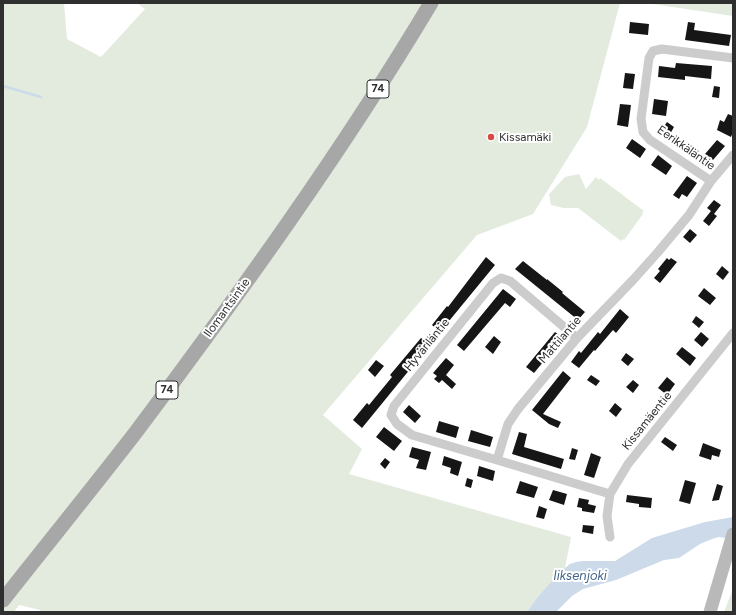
<!DOCTYPE html>
<html>
<head>
<meta charset="utf-8">
<style>
	body { margin:0 }
	#map { position:relative; width:736px; height:615px; overflow:hidden; background:#fff; font-family:Figtree,sans-serif }
	canvas { display:block }
	.frame { position:absolute; inset:0; border:4px solid #2f2f2f; pointer-events:none }
</style>
</head>
<body>
<div id="map">
<canvas width="736" height="615"></canvas>
<div class="frame"></div>
</div>
<script>
const context = document.querySelector('canvas').getContext('2d');
context.lineJoin = 'round';
function fill(path, color) { context.fillStyle = color; context.fill(path, 'evenodd'); }
function trace(path, color, width, dash) { context.strokeStyle = color; context.lineWidth = width; context.lineCap = dash ? 'butt' : 'round'; context.setLineDash(dash || []); context.stroke(path); }
function drawText(font, color, halo, rows, align = 'center') {
  context.font = font + ' Figtree,sans-serif'; context.lineWidth = 4; context.setLineDash([]); context.textBaseline = 'middle'; context.strokeStyle = halo; context.fillStyle = color; for (const [text, x, y, turn = 0] of rows) {
    context.save(); context.translate(x, y); context.rotate((+turn || 0) * Math.PI / 180); context.textAlign = isNaN(turn) ? turn : align; if (halo) context.strokeText(text, 0, 0); context.fillText(text, 0, 0); context.restore();
  }
}
fill(new Path2D(`
	M3,3H64L67,39L101,57L145,9L137,3H620L587,127L533,214L477,235L323,415L362,449L349,474L571,537L565,568L536,599L527,612H40V610L19,605L14,612H3Z
	M646,3H733V16Z
	M579,174L586,189L596,177L599,180L600,178L644,211L642,213L643,214L624,240L623,239L621,241L578,208H564L551,205L549,194L565,177Z
	M733,589V612H724Z`), '#e3ebde');
fill(new Path2D(`
	M733,517V539L719,537L712,539L700,544L679,558L664,560L616,580L583,589L572,596L556,612H527L536,599L560,572L570,564L576,562L583,561H615L652,538L705,522Z`), '#ccdae9');
trace(new Path2D(`
	M3,86L41,97`), '#ccdae9', 2.5);
fill(new Path2D(`
	M630,22L649,24L648,35L629,33Z
	M688,22L695,23L694,30L731,35L729,46L685,40Z
	M676,63L712,66L711,79L685,76V80L658,77L659,66L675,68Z
	M625,73L635,74L633,89L623,88Z
	M714,86L720,87L719,98L712,97Z
	M654,99L668,101L666,116L652,114Z
	M620,104L631,105L628,127L617,125Z
	M728,114L733,116V132L731,137L717,130L720,120L724,122Z
	M667,122L674,127L669,136L661,131Z
	M632,139L646,149L640,158L626,148Z
	M717,140L725,146L713,160L705,154Z
	M658,155L672,166L666,175L651,165Z
	M687,176L697,183L687,197L682,194L679,199L673,195Z
	M714,200L721,205L714,214L717,216L709,226L703,221L711,211L707,208Z
	M690,229L697,235L690,243L683,237Z
	M486,257L495,265L440,332L432,325L447,306L448,307Z
	M667,258L669,260L671,258L677,262L660,283L654,278L660,271L658,269Z
	M523,261L547,280V279L563,292L562,293L585,312L578,320L515,269Z
	M722,266L729,272L723,280L716,274Z
	M704,288L716,298L710,305L698,296Z
	M503,289L516,299L510,307L505,303L464,351L457,345Z
	M620,309L629,317L616,333L613,330L595,351L594,350L579,368L571,362L579,351L581,353L598,332L600,334Z
	M696,316L704,322L699,328L692,322Z
	M555,332L563,338L534,373L526,367Z
	M701,332L709,339L702,347L694,340Z
	M494,336L501,342L493,354L485,347Z
	M421,338L429,344L410,367L411,368L362,428L353,420L367,403L369,405L392,377L390,375Z
	M682,347L696,358L690,366L676,354Z
	M626,353L634,359L628,366L621,360Z
	M446,358L454,365L446,375L456,384L452,389L442,380L439,383L434,379L437,376L433,373Z
	M376,360L384,366L375,377L368,370Z
	M563,371L571,378L543,414L561,422L558,428L549,424L532,410Z
	M591,375L600,381L596,386L587,380Z
	M667,377L675,384L667,395L658,388Z
	M633,380L639,385L633,393L626,387Z
	M615,403L622,409L616,417L609,411Z
	M409,405L421,416L415,423L403,412Z
	M439,421L459,427L456,438L436,432Z
	M384,427L402,441L394,451L376,437Z
	M471,430L493,437L490,447L468,441Z
	M519,432L527,434L524,447L564,459L561,469L512,454Z
	M665,437L677,445L673,451L661,442Z
	M703,443L721,450L719,457L712,455L711,460L699,456Z
	M412,447L431,452L426,470L416,468L419,460L409,457Z
	M572,448L578,450L575,460L569,459Z
	M591,453L601,457L594,478L584,475Z
	M444,456L462,462L458,476L450,473L451,468L442,465Z
	M385,458L390,462L385,469L380,464Z
	M479,466L495,471L493,481L477,476Z
	M467,478L473,480L471,488L465,486Z
	M685,480L696,483L690,504L679,501Z
	M520,481L538,487L534,498L516,493Z
	M717,484L723,486L719,500L712,501Z
	M553,490L567,494L564,505L549,500Z
	M627,495L652,498L651,508L639,507V504L626,502Z
	M579,498L589,500L588,504L596,506L594,513L582,511V508L577,507Z
	M539,506L547,509L544,519L536,517Z
	M583,525L594,526L593,534L582,532Z`), '#161616');
trace(new Path2D(`
	M711,181L650,140L643,132L641,119L649,58L653,51L662,49L733,58
	M497,460L412,435L397,424L391,415L394,406L493,283L501,278L510,281L577,338
	M610,494L497,460L508,424L518,409L577,338L633,280L658,252L689,215L711,181L733,155
	M610,537L607,516L610,494L628,464L733,333`), '#ccc', 9);
trace(new Path2D(`
	M710,612L733,534`), '#b9b9b9', 13);
trace(new Path2D(`
	M3,600C47,544 92,489 136,432C240,293 342,152 431,3`), '#a7a7a7', 15);
for (const [x, y, r, color] of [
	[491,137,4,"#d44c43"]
]) { const dot = new Path2D(); dot.arc(x, y, r, 0, 2 * Math.PI); context.fillStyle = color; context.fill(dot); trace(dot, '#fff', 1.5); }
for (const [x, y, w] of [
	[378,89,22],
	[167,390,22]
]) { const box = new Path2D(); box.roundRect(x - w / 2, y - 9, w, 18, 3); context.fillStyle = '#fff'; context.fill(box); trace(box, '#2f2f2f', 1); }
drawText('bold 11px', '#2f2f2f', null, [
	["74",378,89],
	["74",167,390]
]);
drawText('12px', '#2f2f2f', '#fff', [
	["Kissamäki",499,137]
], 'left');
drawText('12px', '#2f2f2f', '#fff', [
	["Eerikkäläntie",686,148,35],
	["Ilomantsintie",227,308,-54],
	["Mattilantie",560,340,-49],
	["Hyväriläntie",427,345,-51],
	["Kissamäentie",647,421,-51]
]);
drawText('italic 13px', '#45658a', '#fff', [
	["Iiksenjoki",580,576]
]);
</script>
</body>
</html>
